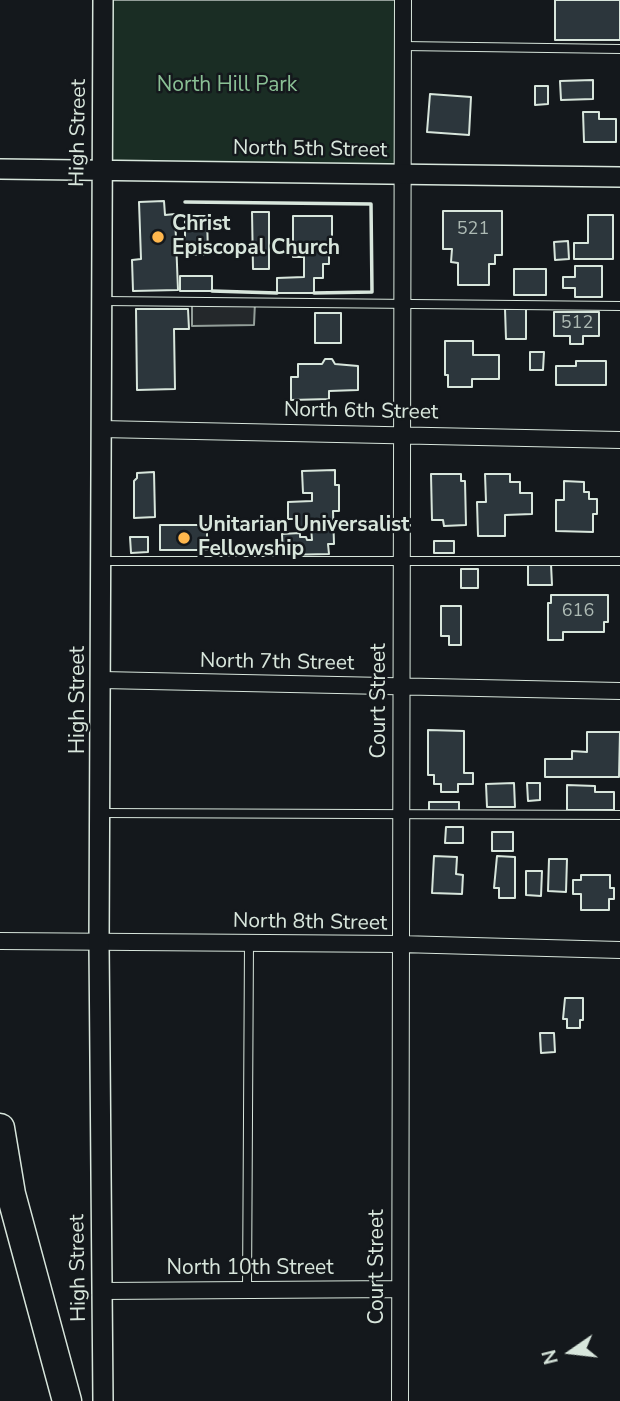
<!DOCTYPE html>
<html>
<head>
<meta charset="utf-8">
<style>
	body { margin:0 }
	#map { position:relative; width:620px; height:1401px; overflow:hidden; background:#14181c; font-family:"Nunito Sans",sans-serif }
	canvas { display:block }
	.north { position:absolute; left:536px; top:1317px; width:70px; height:70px; -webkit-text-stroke:5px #14181c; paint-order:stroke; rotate:256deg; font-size:19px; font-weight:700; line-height:28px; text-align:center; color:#d8e6dc }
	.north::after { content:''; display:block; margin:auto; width:24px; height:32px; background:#d8e6dc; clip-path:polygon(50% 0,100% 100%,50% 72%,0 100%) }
</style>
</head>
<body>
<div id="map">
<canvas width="620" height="1401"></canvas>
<div class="north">N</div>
</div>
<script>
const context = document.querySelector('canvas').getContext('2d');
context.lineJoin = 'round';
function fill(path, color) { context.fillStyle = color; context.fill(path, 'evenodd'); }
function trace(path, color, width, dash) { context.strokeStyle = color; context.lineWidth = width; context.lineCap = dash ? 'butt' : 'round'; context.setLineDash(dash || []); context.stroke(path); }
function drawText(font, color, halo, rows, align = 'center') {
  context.font = font + ' "Nunito Sans",sans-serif'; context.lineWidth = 5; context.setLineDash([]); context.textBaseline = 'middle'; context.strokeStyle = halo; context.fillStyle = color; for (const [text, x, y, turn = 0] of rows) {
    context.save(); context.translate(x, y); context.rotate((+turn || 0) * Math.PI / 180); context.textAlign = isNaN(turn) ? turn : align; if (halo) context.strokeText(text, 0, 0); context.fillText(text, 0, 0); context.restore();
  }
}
const green = new Path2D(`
	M103,0H403L402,173L101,170Z`);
fill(green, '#1a2d24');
trace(green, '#939e99', 2);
const parking = new Path2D(`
	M192,302H255L254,325L192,326Z`);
fill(parking, '#24282b');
trace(parking, '#939e99', 2);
const building = new Path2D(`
	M555,0H620V40H555Z
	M593,80V99L561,100L560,81Z
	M535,86H548V104L535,105Z
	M430,94L471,97L469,135L427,132Z
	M583,112H599V119H616V142H584Z
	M164,201L165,215L175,214L178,290L133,291L132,260L141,259L139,202Z
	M443,211H502V255H495V264H489V285H458V263L451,262L452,249H443Z
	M252,212H269V269H253Z
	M588,215H613V259H574V243H588Z
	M185,216H207L208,255H194V248H185Z
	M293,216H332V253H329V264H323V278H314V293H277V278L304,277V257H293Z
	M568,241L569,259L555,260L554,242Z
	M575,266H602V297H575V288H563V277H575Z
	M514,269H546V295H514Z
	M180,276H212V291H180Z
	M526,308V339H506L505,309Z
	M136,309H188L189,329H174L175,389L137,390Z
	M554,312H599V336H583V344H570V336H554Z
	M315,313H341V343H315Z
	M445,341H473V355H499V379H472V387H448V375H445Z
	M530,352H544L543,370H530Z
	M325,359H332L335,364L358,366V390L329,391V399L291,400V377H298V364H322Z
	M576,361H606V385H556V366H576Z
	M335,470V485H339V511H333L334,544H328L329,554L283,555L282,534L300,533V537H306L307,540H312L311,527H299V519H288V502L312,501V493H303L302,471Z
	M154,472L155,517L134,518V481L137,478V473Z
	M431,474H461V481H465L466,525L444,526L443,520H432Z
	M485,474H510V482H520V493H532V514L505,515V536H478L477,502H486Z
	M564,481L584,482V492H589V499H597V514H593V532L556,531V500H564Z
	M160,525H207V550H160Z
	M130,537H148V552L131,553Z
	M434,541H454V553H434Z
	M551,564L552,585H528V565Z
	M461,569H478V588H461Z
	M551,595H608V622H604V632H563V640H548V603H551Z
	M441,606H461V645H449V636H441Z
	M428,730L464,731V773H473V784H458V792H441V784H434V775H428Z
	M587,732H620L619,777H545V759H572V751L587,752Z
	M514,783L515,807H487L486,784Z
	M527,783H540V800L528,801Z
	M567,785L595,786V792H614V810H567Z
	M429,802H459V812H429Z
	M446,827H463V843H445Z
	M492,832H513V851H492Z
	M434,856L457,857L456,874L463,875L462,894L432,893Z
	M497,856L515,857V898H499V888H494Z
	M549,859H567L566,892L548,891Z
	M526,871H542L541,896L526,895Z
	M581,875H610V888H614V899H609V910H581V894H573V880H581Z
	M565,998H583V1020H580V1028H567V1019H563Z
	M540,1033H554L555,1052L541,1053Z`);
fill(building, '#2c363c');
trace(building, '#d8e6dc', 2);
const service = new Path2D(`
	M403,46L620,49
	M104,301L620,306
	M101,561H620
	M101,813L620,815
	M247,1290L249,943`);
const minor = new Path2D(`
	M101,429L620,440
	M102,680L620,691
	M0,941L400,944L620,950
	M102,1291L399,1289
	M400,1401L403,0`);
const tertiary = new Path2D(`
	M103,0L99,943L103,1401
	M0,169L620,177`);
const motorway = new Path2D(`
	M0,1128L11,1194L67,1401`);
trace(service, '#d8e6dc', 10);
trace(minor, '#d8e6dc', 18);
trace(tertiary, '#d8e6dc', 22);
trace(motorway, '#d8e6dc', 31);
trace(service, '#14181c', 8);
trace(minor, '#14181c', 16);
trace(tertiary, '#14181c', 19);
trace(motorway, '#14181c', 28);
trace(new Path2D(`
	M185,202L371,204L372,292L314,293
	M212,291L277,293`), '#d8e6dc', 3.5);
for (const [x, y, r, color] of [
	[158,237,7,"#ffb74d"],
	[184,538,7,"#ffb74d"]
]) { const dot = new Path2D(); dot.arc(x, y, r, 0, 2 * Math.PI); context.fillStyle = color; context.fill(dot); trace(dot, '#14181c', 2.5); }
drawText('18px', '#adbab4', null, [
	["521",473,230],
	["512",577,324],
	["616",578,612]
]);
drawText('21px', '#8ac095', '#14181c', [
	["North Hill Park",227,86]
]);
drawText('21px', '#d8e6dc', '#14181c', [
	["High Street",79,133,-89],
	["North 5th Street",310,150,1],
	["North 6th Street",361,412,1],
	["North 7th Street",277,663,1],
	["High Street",79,700,-90],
	["Court Street",380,701,-90],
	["North 8th Street",310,923,1],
	["Court Street",378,1267,-90],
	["High Street",79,1268,-91],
	["North 10th Street",250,1269]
]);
drawText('bold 21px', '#d8e6dc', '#14181c', [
	["Christ",172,225],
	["Episcopal Church",172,249],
	["Unitarian Universalist",198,526],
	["Fellowship",198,550]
], 'left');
</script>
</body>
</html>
